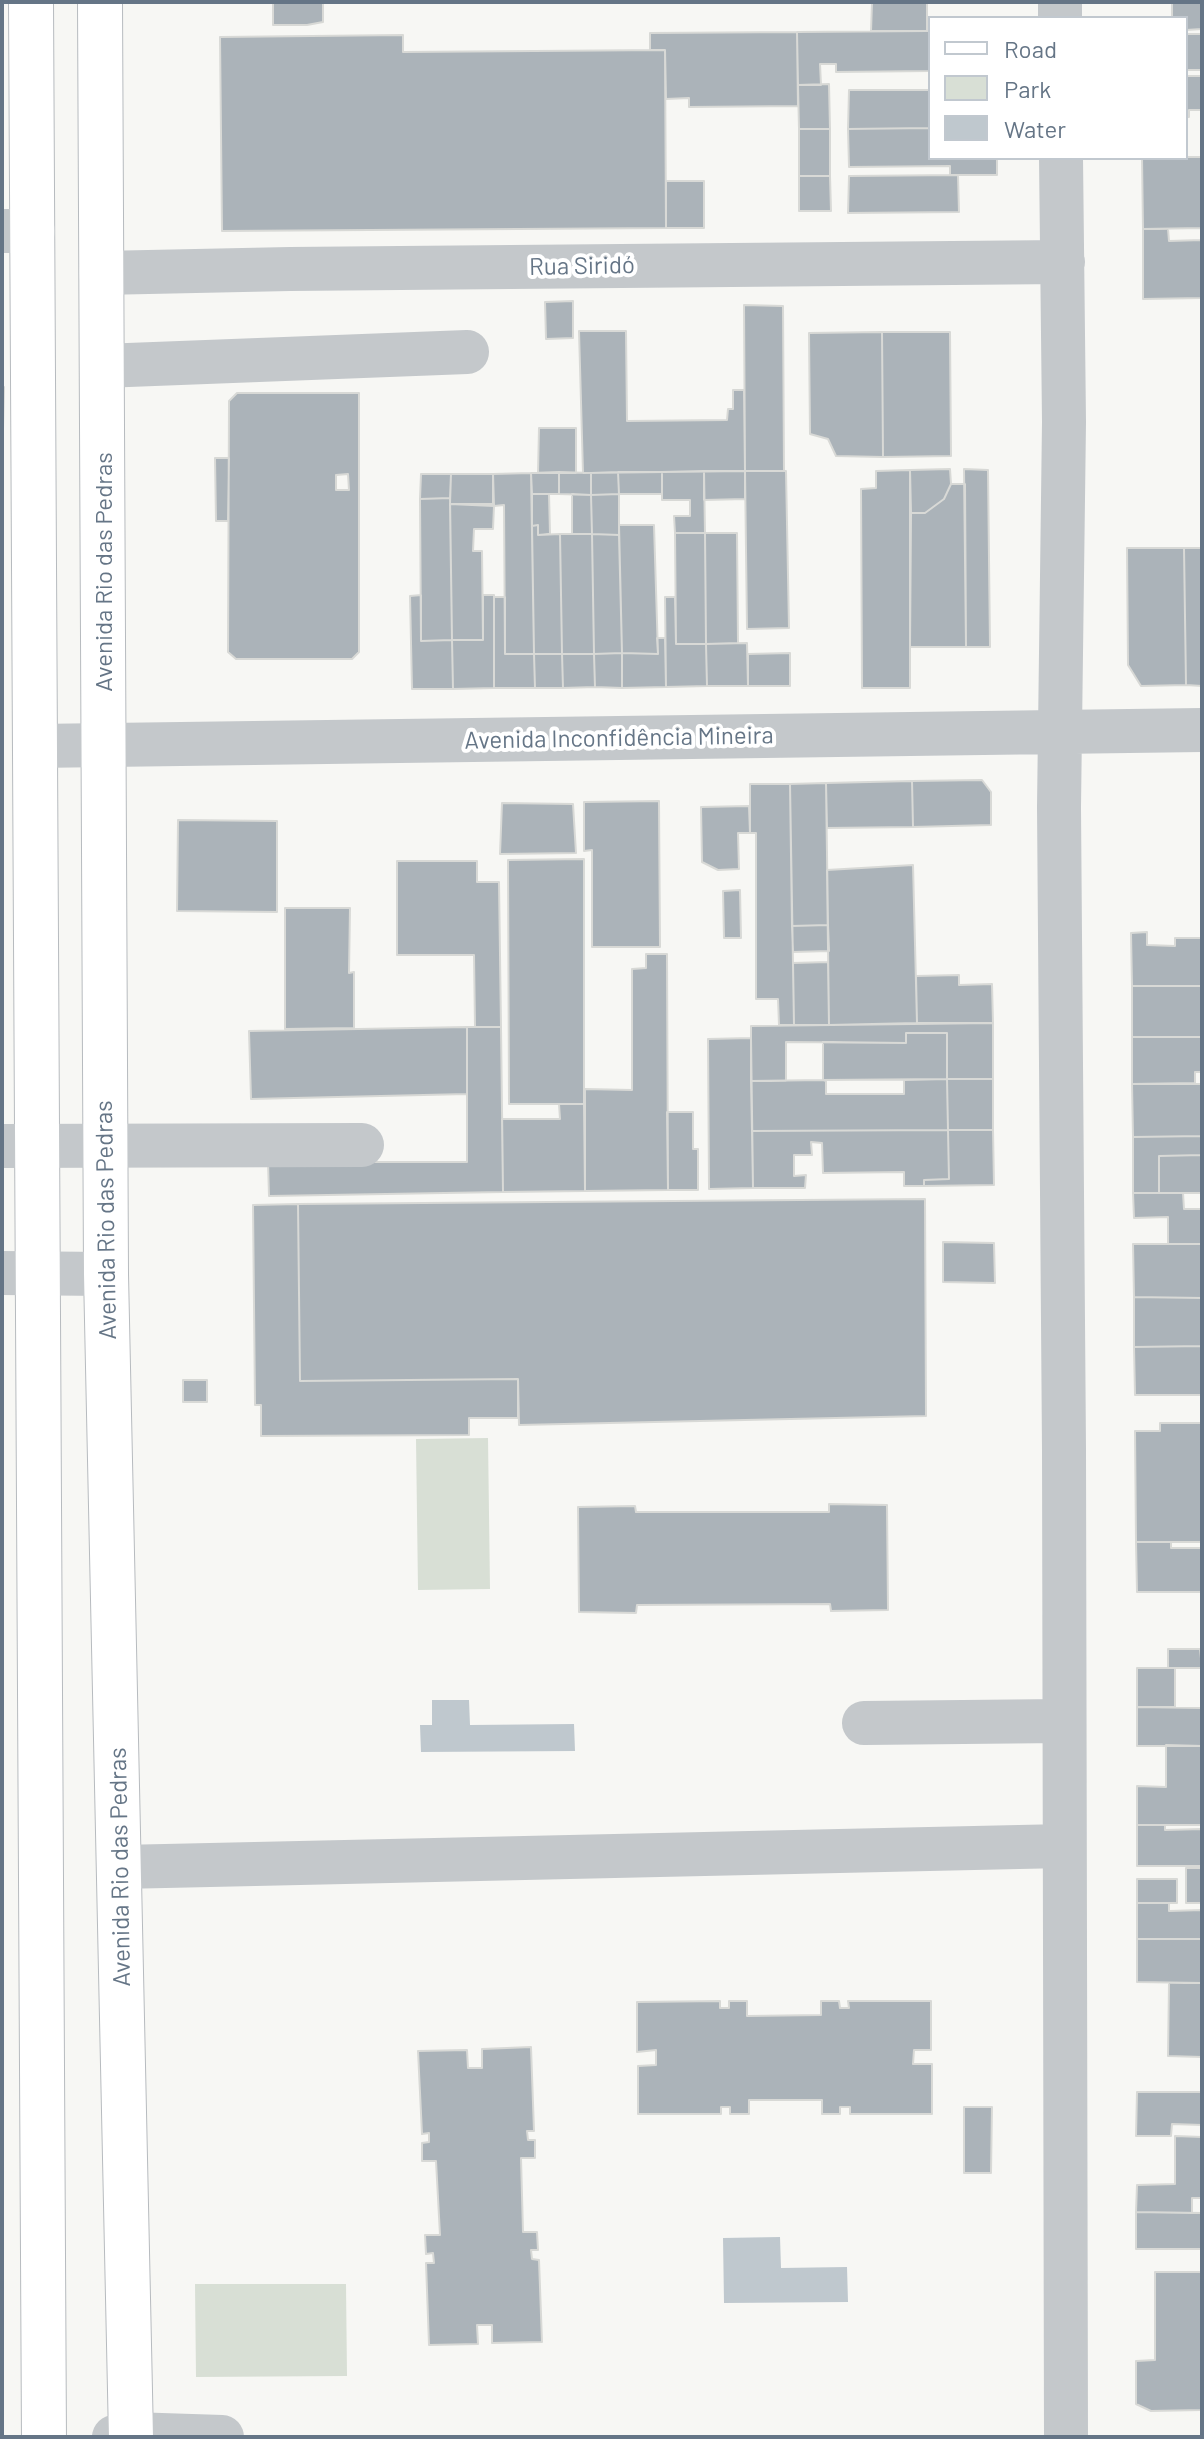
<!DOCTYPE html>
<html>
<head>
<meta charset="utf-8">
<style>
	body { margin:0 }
	#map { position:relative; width:1204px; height:2439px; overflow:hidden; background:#f7f7f4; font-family:Barlow,sans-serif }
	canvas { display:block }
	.frame { position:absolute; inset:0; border:4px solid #657586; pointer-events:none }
	.legend { position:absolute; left:928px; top:16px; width:260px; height:144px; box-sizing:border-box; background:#fff; border:2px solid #c1c8cf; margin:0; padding:10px 14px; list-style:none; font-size:24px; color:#657586 }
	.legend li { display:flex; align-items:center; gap:16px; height:40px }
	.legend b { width:40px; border:2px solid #c1c8cf }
</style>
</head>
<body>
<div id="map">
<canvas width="1204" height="2439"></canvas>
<div class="frame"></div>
<ul class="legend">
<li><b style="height:10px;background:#fff"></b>Road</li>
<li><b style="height:22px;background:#d8dfd5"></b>Park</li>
<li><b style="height:22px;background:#bfc8ce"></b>Water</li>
</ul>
</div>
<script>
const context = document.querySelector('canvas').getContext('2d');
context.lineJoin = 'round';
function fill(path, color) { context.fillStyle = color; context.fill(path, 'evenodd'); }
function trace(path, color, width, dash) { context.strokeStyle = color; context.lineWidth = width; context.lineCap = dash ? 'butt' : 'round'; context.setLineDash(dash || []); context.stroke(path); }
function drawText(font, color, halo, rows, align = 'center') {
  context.font = font + ' Barlow,sans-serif'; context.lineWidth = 8; context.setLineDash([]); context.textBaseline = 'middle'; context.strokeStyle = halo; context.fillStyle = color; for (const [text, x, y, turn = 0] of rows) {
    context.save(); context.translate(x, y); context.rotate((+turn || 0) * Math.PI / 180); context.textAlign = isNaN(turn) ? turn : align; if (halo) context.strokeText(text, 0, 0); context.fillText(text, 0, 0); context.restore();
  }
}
fill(new Path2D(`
	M488,1438L490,1589L418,1590L416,1439Z
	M195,2284H346L347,2376L196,2377Z`), '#d8dfd5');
fill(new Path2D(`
	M432,1700H469L470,1725L574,1724L575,1751L421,1752L420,1725H432Z
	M780,2237L781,2268L847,2267L848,2302L724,2303L723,2238Z`), '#bfc8ce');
const building = new Path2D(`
	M273,2H323V22L307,25H273Z
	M927,2V31H871L872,3Z
	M1172,2H1202V29L1186,30V18H1172Z
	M927,31H930V71L836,72V64H820L821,85H798L797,32Z
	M797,32L798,106L689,107V98L666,99L665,50H650V33Z
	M1186,34H1202V70H1186Z
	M403,35V52L665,50L666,228L222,231L220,37Z
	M1186,76H1202V110H1189V117H1186Z
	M829,84L830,129H799L798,85Z
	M849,90H930V128L848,129Z
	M930,128V158H997V175H950V166L849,167L848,129Z
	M799,129H830V176H799Z
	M1186,157H1202V228L1143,229L1142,158Z
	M958,175L959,212L848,213L849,176Z
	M799,176H830L831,211H799Z
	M666,181H704V228H666Z
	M1202,228V298L1143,299V229H1168L1169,241L1202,240Z
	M573,301V338L546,339L545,302Z
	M744,305L783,306L784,471H745Z
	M579,331H626L627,421L727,420L728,409H733V390H744L745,471L583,473Z
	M882,332H950L951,456L883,457Z
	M882,332L883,457L836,456L828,439L810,434L809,333Z
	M2,387H4L2,472Z
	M237,393H359V652L352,659H236L228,652L229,401ZM348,474L349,490H336V475Z
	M539,428H576V473H538Z
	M215,458H229L228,521H216Z
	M950,469L951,484L944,499L925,513H911L910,470Z
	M964,469L988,470L990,647H966Z
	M910,470V688H862L861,489L876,488V471Z
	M704,471L705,533H675L674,516H690V500H662V472Z
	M704,471H745V499L704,500Z
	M745,471H786L789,628L747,629Z
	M559,472V494H532L531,473Z
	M559,472L591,473V495L559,494Z
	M618,472L619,494L591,495V473Z
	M618,472H662V494H619Z
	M531,473L534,654H505L504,505L494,506L493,474Z
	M421,474H451L450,498L420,499Z
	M451,474H493V504H450Z
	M951,484H965L966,647H910L911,513H925L944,499Z
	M532,494H549L550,534L538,535V525L532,526Z
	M572,494L591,495L592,534H572Z
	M619,494V535L592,534L591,495Z
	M450,498L452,640L421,641L420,499Z
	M450,504L494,506L493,529H474L473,551H482L483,640H452Z
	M538,525V535L560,534L562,654H534L532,526Z
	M619,525H654L658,654L622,653Z
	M675,533H705L706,644H676Z
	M705,533H737L738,643L706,644Z
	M560,534H592L594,654H562Z
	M592,534L619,535L622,653L594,654Z
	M1127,548H1184L1186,685L1141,686L1128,665Z
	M1184,548H1202V686L1186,685Z
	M421,595V641L452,640L453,689H412L410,596Z
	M483,595H494V688L453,689L452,640H483Z
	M494,597H505V654H534L535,688H494Z
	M665,597H675L676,644H706L707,686L666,687Z
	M657,638H665L666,687L622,688V653L658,654Z
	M747,643L748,686H707L706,644Z
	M622,653V688L595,687L594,654Z
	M790,653V686H748V654Z
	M534,654H562L563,688H535Z
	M562,654H594L595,687L563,688Z
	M982,780L991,792V825L913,827L912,781Z
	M912,781L913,827L827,828L826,783Z
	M826,783L828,925L792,926L790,784Z
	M750,784H790L794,1025H779L778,999H756V833H750Z
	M659,801L660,947H592V850L584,851V802Z
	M502,803L573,804L576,853L500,854Z
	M749,806L750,833H738L739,869L718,870L702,862L701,807Z
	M178,820L277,821V912L177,911Z
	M584,859V1104H509L508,860Z
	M397,861H477V882H499L501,1027H475L474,955H397Z
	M913,865L917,1023L829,1025L827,870Z
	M740,890L741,938H724L723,891Z
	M285,908H350L349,973L354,972V1028L285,1029Z
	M828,925L829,951L793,952L792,926Z
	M1147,932V945L1175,946V938H1202V986H1132L1131,933Z
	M646,954H667L668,1190L585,1191V1089L632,1090V969L646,968Z
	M828,962L829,1025H794L793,963Z
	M959,975V985L992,984L993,1023H917L916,976Z
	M1132,986H1202V1037H1132Z
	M993,1023V1079H947V1033H906V1043L786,1042V1081H751V1026Z
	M467,1027V1094L251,1099L249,1031Z
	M467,1027H501L503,1192L269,1196L268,1162H467Z
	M906,1033H947V1079L823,1080V1042L906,1043Z
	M1132,1037H1202V1072H1195V1083L1132,1084Z
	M751,1038L753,1188L709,1189L708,1039Z
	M947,1079H993V1130H948Z
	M947,1079L948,1130L752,1131L751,1081L823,1080L826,1081V1094H904V1080Z
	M1132,1084H1202V1136L1133,1137Z
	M559,1104H584L585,1191L503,1192L502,1119H560Z
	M667,1112H693V1149H698V1190H668Z
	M948,1130H993L994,1185L924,1186V1180L949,1179Z
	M948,1130L949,1179L924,1180V1186H904V1172L823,1173L822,1143L811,1142L812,1155H794V1176L806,1175L805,1188H753L752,1131Z
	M1202,1136V1155L1159,1156V1193H1133V1137Z
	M1202,1155V1193H1159V1156Z
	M1133,1193H1183L1184,1209H1202V1244H1168V1217L1134,1218Z
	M925,1199L926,1416L519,1425L518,1379L300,1381L298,1204Z
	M298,1204L300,1381L518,1379V1418H469V1435L261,1436V1405H255L253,1205Z
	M943,1242L994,1243L995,1283L943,1282Z
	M1133,1244H1202V1298L1134,1297Z
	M1134,1297L1202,1298V1346L1134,1347Z
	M1202,1346V1395H1135L1134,1347Z
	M183,1380H207V1402H183Z
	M1160,1423H1202V1542H1136L1135,1431H1160Z
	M829,1504L887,1505L888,1610L831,1611L830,1604L637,1605L636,1613L579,1612L578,1507L635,1506L636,1512H829Z
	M1136,1542H1171V1548H1202V1592H1137Z
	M1168,1649H1200L1202,1668H1168Z
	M1137,1668H1175V1707H1137Z
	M1137,1707L1202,1708V1746H1137Z
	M1166,1745L1202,1746V1825H1137V1786L1166,1787Z
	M1137,1825H1165V1830L1202,1829V1866H1137Z
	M1186,1868H1202V1903H1186Z
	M1137,1879H1177V1903H1137Z
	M1137,1903H1169V1911L1202,1910V1939H1137Z
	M1137,1939H1202V1983L1137,1982Z
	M1169,1983H1202V2057L1168,2056Z
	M720,2001V2008H729V2001H747V2016L821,2015V2001H839L840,2008H849L848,2001H931V2050H914L913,2064H932V2114H850V2107H840V2114H822V2100H749V2114H730V2107H721V2114H638V2066L656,2065V2050L637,2052V2002Z
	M531,2047L534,2131H527L528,2140H535V2158H521L523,2232H537L538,2250H531L532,2259L539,2260L542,2342L492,2343V2325H477L478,2344L429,2345L426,2263H434L433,2253L426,2254L425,2235H440L436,2161H422V2143L429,2142V2133L422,2134L418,2051L467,2050L468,2068H482V2049Z
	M1137,2092H1202V2125L1172,2124L1171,2136H1136Z
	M964,2107H992L991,2173H964Z
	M1175,2136L1202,2137V2198H1192V2213L1136,2212L1137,2185L1175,2184Z
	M1136,2212L1202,2213V2249H1136Z
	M1155,2272H1202V2410L1151,2411L1136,2404V2361L1155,2360Z
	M3,2340V2403H2V2341Z`);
fill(building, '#abb3b9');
trace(building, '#d8d9d6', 2);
const major = new Path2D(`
	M31,2L44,2437
	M100,2L106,1274L131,2437`);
trace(major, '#b7bbbf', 46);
trace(new Path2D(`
	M1060,2V18
	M1061,158L1064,422L1059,807L1064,1450L1066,2437
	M2,231H33
	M101,273L290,269L1063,262
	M102,366L467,352
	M35,746L1202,730
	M2,1146L362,1145
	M2,1273L106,1274
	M864,1723L1062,1721
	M120,1867L1064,1846
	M114,2437L131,2434L222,2437`), '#c4c8cb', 44);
trace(major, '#fff', 44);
drawText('24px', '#657586', '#fff', [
	["Rua Siridó",582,266,-1],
	["Avenida Rio das Pedras",104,572,-90],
	["Avenida Inconfidência Mineira",619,738,-1],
	["Avenida Rio das Pedras",106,1220,-91],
	["Avenida Rio das Pedras",120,1867,-91]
]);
</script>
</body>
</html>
